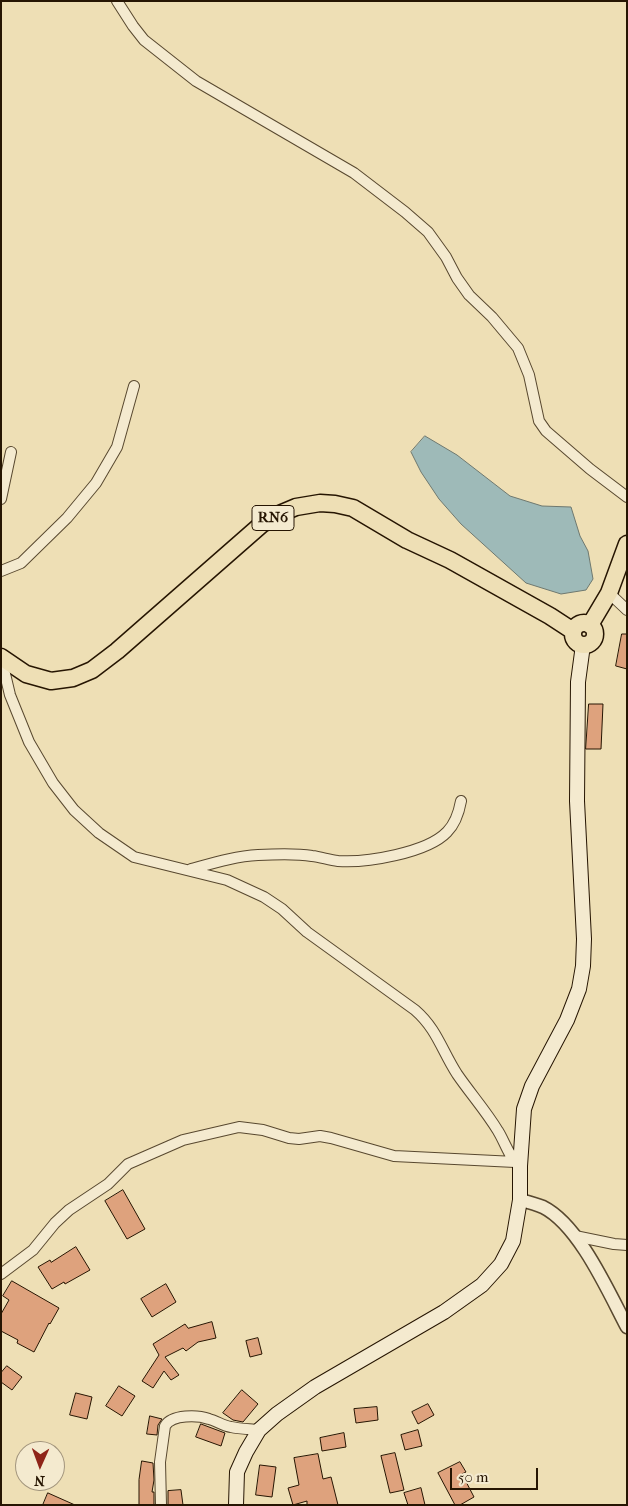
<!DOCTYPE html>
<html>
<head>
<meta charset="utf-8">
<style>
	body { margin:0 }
	#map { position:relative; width:628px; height:1506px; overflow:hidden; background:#eedfb5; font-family:"IM FELL French Canon",serif }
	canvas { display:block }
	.frame { position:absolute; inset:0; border:2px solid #261502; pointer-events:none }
	.north { position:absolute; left:15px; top:1441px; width:50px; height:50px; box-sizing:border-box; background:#f4eacf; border:1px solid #a2957d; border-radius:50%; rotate:182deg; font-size:14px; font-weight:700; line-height:20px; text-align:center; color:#261502 }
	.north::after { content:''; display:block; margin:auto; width:18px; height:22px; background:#8f2418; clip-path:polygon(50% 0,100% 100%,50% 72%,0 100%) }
	.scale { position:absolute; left:450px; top:1468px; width:88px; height:22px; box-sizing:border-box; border:2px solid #261502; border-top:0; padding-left:6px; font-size:15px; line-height:18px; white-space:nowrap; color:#261502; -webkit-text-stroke:4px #f4eacf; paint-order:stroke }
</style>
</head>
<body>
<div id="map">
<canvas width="628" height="1506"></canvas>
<div class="frame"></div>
<div class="north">N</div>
<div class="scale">50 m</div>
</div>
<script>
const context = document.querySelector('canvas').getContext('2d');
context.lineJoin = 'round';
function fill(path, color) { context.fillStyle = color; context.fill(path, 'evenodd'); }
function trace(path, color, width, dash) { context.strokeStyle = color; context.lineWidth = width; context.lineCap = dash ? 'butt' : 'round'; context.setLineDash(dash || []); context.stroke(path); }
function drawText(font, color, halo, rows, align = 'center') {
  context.font = font + ' "IM FELL French Canon",serif'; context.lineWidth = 4; context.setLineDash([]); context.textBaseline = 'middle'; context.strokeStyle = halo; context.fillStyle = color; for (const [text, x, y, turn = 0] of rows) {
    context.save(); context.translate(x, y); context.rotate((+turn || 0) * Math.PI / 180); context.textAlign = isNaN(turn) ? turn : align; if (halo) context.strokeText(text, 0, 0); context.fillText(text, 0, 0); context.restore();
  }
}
const water = new Path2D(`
	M425,436L457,455L510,496L542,506L571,507L580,536L588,551L593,579L586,590L561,594L526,583L461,524L439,499L421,472L411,452Z`);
fill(water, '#9ebab8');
trace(water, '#6e786f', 1);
const building = new Path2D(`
	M622,634H627V669L616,666Z
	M589,704H603L601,749H586Z
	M123,1190L145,1229L127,1239L105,1201Z
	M76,1247L90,1270L65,1284L64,1282L52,1289L38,1267L50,1260L51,1262Z
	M12,1281L59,1308L50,1324L49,1323L34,1352L17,1343L18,1340L1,1331V1314L9,1300L3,1296Z
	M166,1284L176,1302L152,1317L141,1299Z
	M212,1322L216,1338L198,1342L186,1351L183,1348L165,1357L179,1375L171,1380L164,1371L153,1388L142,1381L159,1355L153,1344L185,1324L188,1328Z
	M258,1338L262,1354L250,1357L246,1341Z
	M7,1366L22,1377L12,1390L1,1382V1373Z
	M119,1386L135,1396L122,1416L106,1406Z
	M242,1390L258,1404L243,1422L233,1420L223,1413Z
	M76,1393L92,1397L87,1419L70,1415Z
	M428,1404L434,1415L418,1424L412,1412Z
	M377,1407L378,1420L356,1423L354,1409Z
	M150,1416L162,1419L158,1425L157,1435L147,1434Z
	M201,1424L225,1433L221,1446L196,1437Z
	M418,1430L422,1446L405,1450L401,1435Z
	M344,1433L346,1447L322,1451L320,1438Z
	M395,1453L404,1490L390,1493L381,1456Z
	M318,1454L323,1479L331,1477L338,1505H307V1501L293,1505L288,1488L299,1485L294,1458Z
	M142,1461L153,1463L154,1480L152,1492H154V1505H139V1480Z
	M460,1462L466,1472L462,1474L474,1497L460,1505H455L438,1473Z
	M260,1465L276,1467L272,1497L256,1495Z
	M421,1488L425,1505H408L404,1493Z
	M181,1490L183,1505H168V1491Z
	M48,1493L75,1505H43Z`);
fill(building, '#dea27d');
trace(building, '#261502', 1);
const minor = new Path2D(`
	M117,1L133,26L144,40L196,81L354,173L405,212L428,232L446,257L457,278L469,295L492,317L518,348L529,375L539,421L546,431L590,469L627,497
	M1,499L11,452
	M1,571L21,563L67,518L96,483L117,447L134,386
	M609,593L627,610
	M1,657L10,695L29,742L53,783L74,810L99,833L134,857L227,880L264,897L282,909L307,932L415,1010C437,1029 442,1051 457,1074C470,1093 486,1111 498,1131C505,1142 509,1158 520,1166
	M191,869C213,863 236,856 258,855C276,854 295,853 312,856C321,857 329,860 338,861C366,863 427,853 447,832C455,824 459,812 461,801
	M575,1236L614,1244L627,1245
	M1,1274L33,1250L55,1223L69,1210L108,1184L128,1164L183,1140L239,1127L263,1130L289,1138L299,1139L320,1136L331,1138L394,1156L515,1162
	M161,1505L160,1462L165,1426C172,1414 198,1415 209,1419C217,1421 223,1426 231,1427C240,1429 250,1429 259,1430`);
const tertiary = new Path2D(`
	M520,1200C528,1202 536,1204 543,1207C579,1225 608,1291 627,1327`);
const secondary = new Path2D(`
	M236,1505L237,1472L246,1452L259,1430L277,1414L315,1387L444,1312L482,1285L501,1264L513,1241L520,1200V1166L524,1109L532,1086L567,1020L579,989L583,966L584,939L577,801L578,682L583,645`);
const trunk = new Path2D(`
	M573 634a11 11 0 1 1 22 0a11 11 0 1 1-22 0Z
	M590,625L609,593L627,544
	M1,657L26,674L51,681L73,678L92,670L117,651L262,524L277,515L296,507L320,503L335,504L353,508L407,540L450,560L550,616L573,631`);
trace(minor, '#58482f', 12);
trace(tertiary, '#58482f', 15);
trace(secondary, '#261502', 16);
trace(trunk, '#261502', 19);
trace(minor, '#f4eacf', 10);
trace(tertiary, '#f4eacf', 12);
trace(secondary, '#f4eacf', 14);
trace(trunk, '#eedfb5', 16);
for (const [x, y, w] of [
	[273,518,42]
]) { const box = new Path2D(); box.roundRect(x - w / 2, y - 12.5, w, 25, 4); context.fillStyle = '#f4eacf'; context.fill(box); trace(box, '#261502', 1); }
drawText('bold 15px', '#261502', null, [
	["RN6",273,518]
]);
</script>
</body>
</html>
